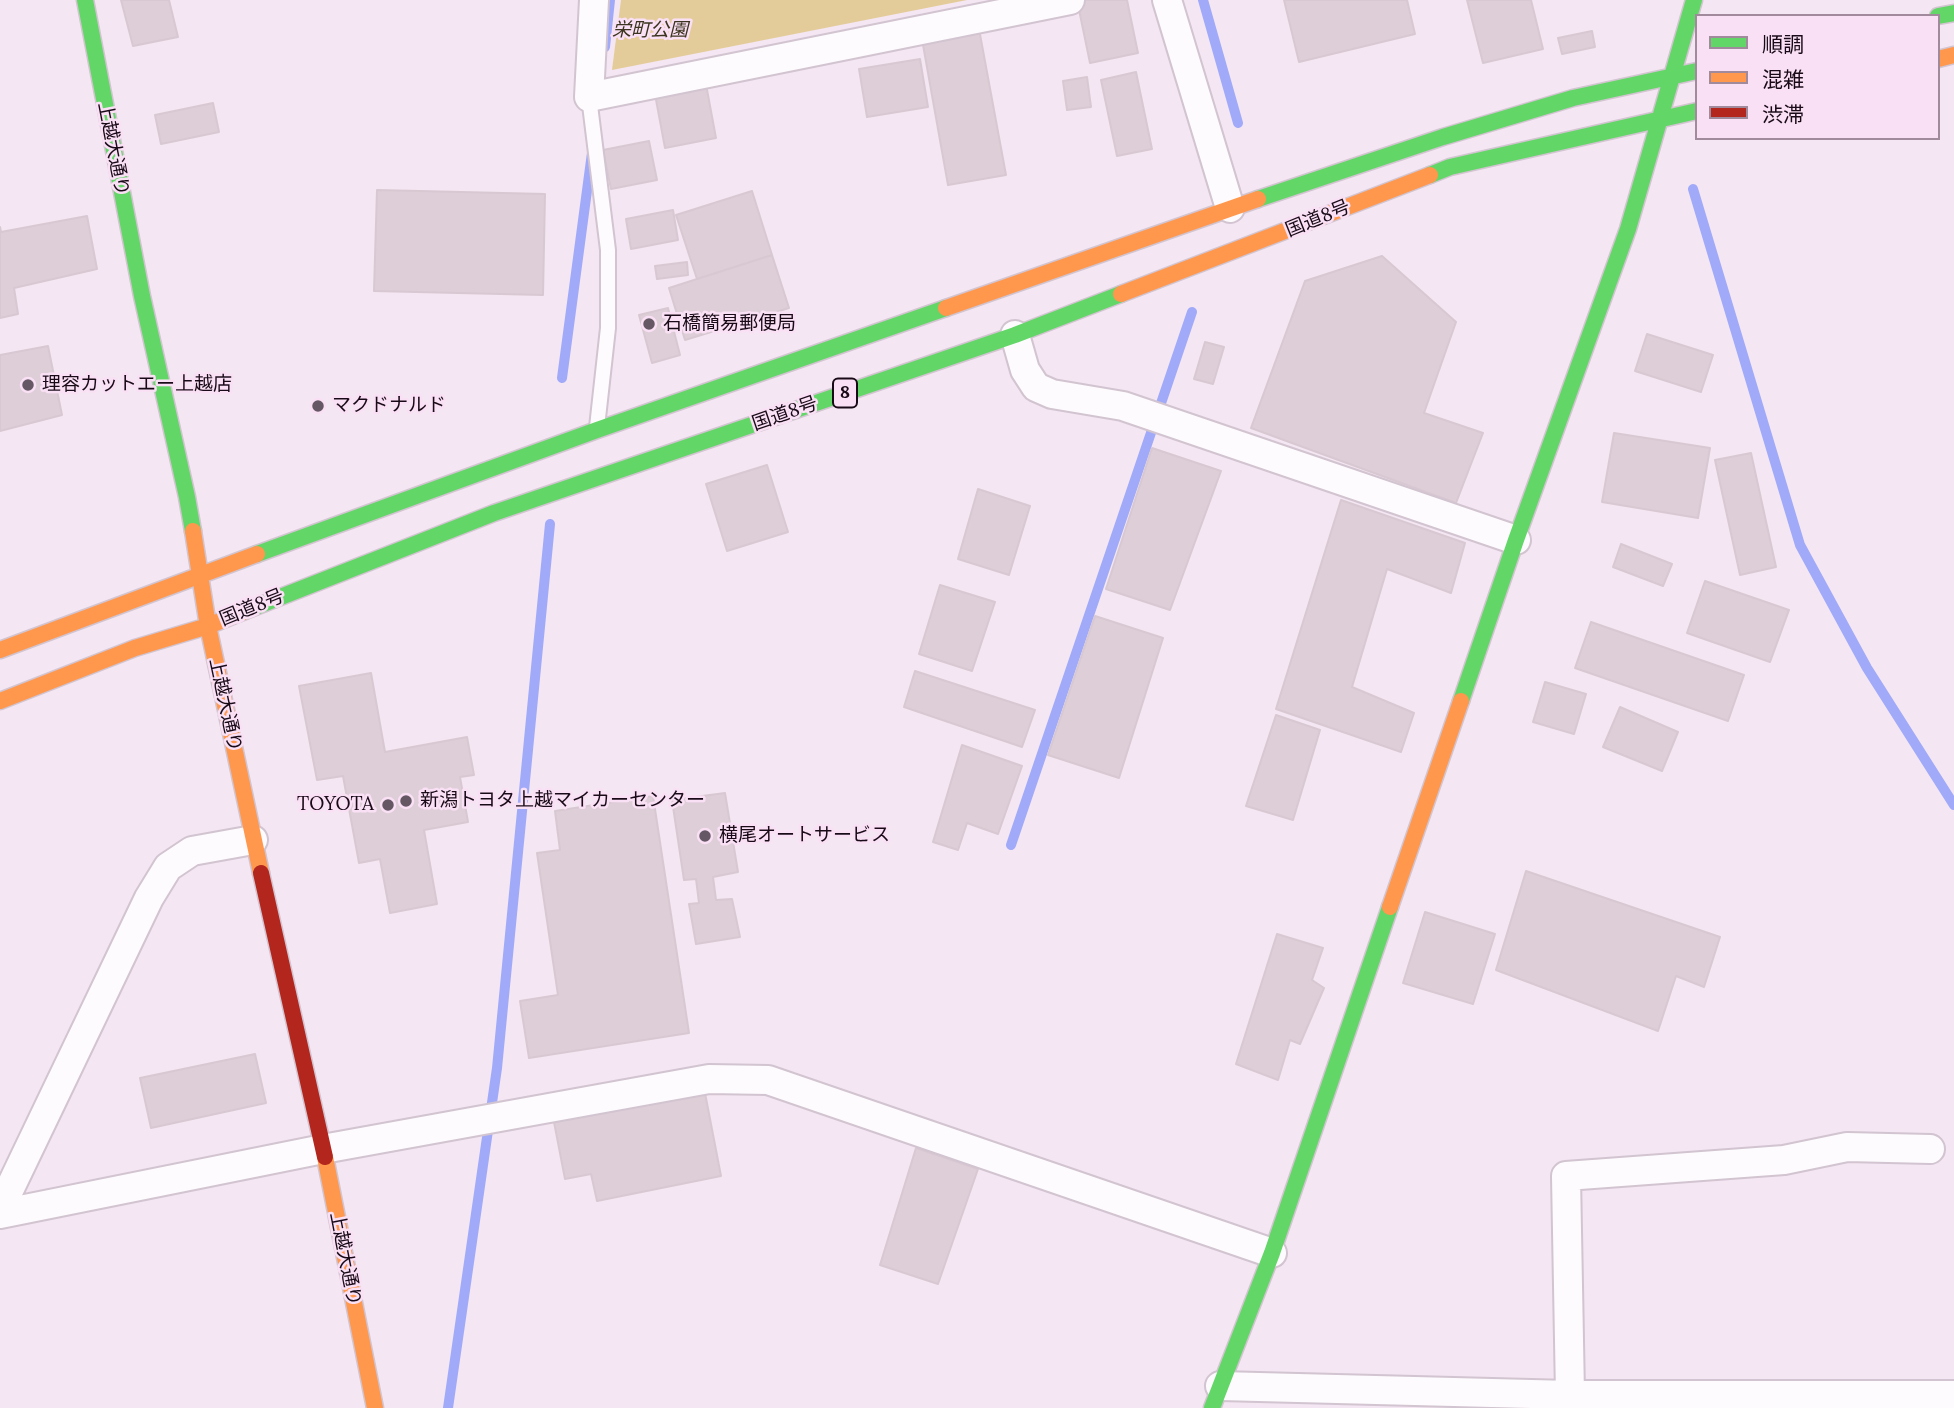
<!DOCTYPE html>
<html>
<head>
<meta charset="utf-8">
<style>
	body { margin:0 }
	#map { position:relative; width:1954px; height:1408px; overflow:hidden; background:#f4e6f2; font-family:Lora,"Noto Sans JP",serif }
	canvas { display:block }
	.legend { position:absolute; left:1695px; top:14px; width:245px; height:126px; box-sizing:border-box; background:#fae0f5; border:2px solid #a08a9c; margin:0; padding:9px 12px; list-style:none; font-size:21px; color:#180a16 }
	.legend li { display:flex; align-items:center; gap:14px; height:35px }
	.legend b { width:35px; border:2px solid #a08a9c }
</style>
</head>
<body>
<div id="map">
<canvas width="1954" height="1408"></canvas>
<ul class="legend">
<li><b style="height:9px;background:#63d668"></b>順調</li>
<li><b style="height:9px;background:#ff974d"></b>混雑</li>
<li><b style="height:9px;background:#b3261e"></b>渋滞</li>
</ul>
</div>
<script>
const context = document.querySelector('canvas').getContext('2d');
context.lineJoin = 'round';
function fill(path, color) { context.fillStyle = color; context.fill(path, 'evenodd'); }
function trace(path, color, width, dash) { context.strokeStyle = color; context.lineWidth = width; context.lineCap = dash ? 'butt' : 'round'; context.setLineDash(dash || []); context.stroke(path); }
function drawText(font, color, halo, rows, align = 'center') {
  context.font = font + ' Lora,"Noto Sans JP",serif'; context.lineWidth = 5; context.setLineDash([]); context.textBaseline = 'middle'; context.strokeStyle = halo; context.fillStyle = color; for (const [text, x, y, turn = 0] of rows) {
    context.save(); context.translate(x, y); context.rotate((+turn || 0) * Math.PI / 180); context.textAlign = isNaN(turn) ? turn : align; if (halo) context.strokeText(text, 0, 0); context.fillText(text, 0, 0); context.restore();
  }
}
fill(new Path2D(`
	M621,0H967L612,70Z`), '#e3cc99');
trace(new Path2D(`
	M1203,0L1238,123
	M605,47L610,0
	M1693,189L1800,545L1867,668L1954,805
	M562,378L592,153
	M1011,845L1192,312
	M448,1408L497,1068L550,524`), '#a0aaf8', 10);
const building = new Path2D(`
	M121,0H169L178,37L133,46Z
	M1077,0H1127L1138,53L1090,63Z
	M1284,0H1407L1415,34L1299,62Z
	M1467,0H1531L1543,49L1483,63Z
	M977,18L1006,175L948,185L920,28Z
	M1592,31L1595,47L1562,54L1558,38Z
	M920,59L928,107L867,117L859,69Z
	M1136,72L1152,149L1117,156L1101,80Z
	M1087,77L1091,107L1067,110L1063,81Z
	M705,79L716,138L665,148L654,89Z
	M213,103L219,132L161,144L155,115Z
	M649,141L657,180L611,189L603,150Z
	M377,190L545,194L543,295L374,291Z
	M752,191L772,255L697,279L676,215Z
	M673,210L678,240L631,249L626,219Z
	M87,216L97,269L14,288L18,314L0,318V227L1,232Z
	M772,255L789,308L685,340L669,288Z
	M1382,256L1456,322L1424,413L1483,433L1456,503L1251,428L1305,281Z
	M687,262L688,275L657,279L655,266Z
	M668,308L680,355L652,363L639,315Z
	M1647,334L1713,355L1701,392L1635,371Z
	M1205,342L1224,347L1213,384L1194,379Z
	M48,346L62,415L0,431V355Z
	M1614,433L1710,448L1698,518L1602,502Z
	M1152,448L1221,471L1170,610L1106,589Z
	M1751,453L1776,567L1740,575L1715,460Z
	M767,465L788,532L727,551L706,484Z
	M978,489L1030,506L1009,575L958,559Z
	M1341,500L1465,543L1451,593L1387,569L1352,687L1414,713L1401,752L1276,709Z
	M1621,544L1672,564L1663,586L1613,567Z
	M1705,581L1789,610L1770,662L1687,633Z
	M940,585L995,602L972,671L919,654Z
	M1095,616L1163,638L1119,778L1048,755Z
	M1591,622L1744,675L1728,721L1575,668Z
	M915,671L1035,710L1022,747L904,707Z
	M371,673L385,752L467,737L474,775L460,777L468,822L424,830L437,904L390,913L380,859L359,863L343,776L317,780L299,686Z
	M1545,682L1586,694L1574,734L1533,722Z
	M1620,707L1678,732L1662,771L1603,747Z
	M1276,715L1320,730L1293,820L1246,806Z
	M962,745L1022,766L998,834L967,823L958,850L933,842Z
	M725,793L738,872L713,877L716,900L732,899L740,937L696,944L689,904L699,903L696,879L684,880L672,800Z
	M653,796L689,1033L529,1058L520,1001L558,995L537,853L560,850L555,811Z
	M1526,871L1720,937L1704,987L1676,976L1658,1031L1496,970Z
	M1425,912L1495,934L1473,1004L1403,983Z
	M1277,934L1323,948L1312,980L1324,988L1300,1044L1290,1040L1278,1080L1236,1064Z
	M255,1054L266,1103L151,1128L140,1078Z
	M705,1093L721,1176L597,1201L591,1174L565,1179L554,1122Z
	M916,1148L978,1169L938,1284L880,1265Z`);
fill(building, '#deced8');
trace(building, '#d8c8d2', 2);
const lane = new Path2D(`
	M589,97L608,250V328L597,427`);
const street = new Path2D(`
	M594,0L589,97L1070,0
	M1167,0L1230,208
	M1015,335L1025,370L1036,387L1052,394L1123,406L1516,540
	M0,1209L149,898L168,867L192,851L253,840
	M0,1214L323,1149L709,1079L768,1080L1272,1253
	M1220,1386L1570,1395H1954
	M1570,1395L1566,1176L1784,1160L1847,1147L1930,1149`);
const fast = new Path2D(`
	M85,0L142,296L187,497L193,531
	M1938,16L1954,13
	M1430,175L1450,167L1697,111
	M1258,199L1443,137L1573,98L1697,71
	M257,554L597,430L946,308
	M245,611L494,513L1015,335L1121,294
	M1461,701L1516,540L1628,229L1694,0
	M1212,1408L1272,1253L1390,907`);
const slow = new Path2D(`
	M1938,59L1954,55
	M1121,294L1430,175
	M946,308L1258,199
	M193,531L208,626L261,873
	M0,650L257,554
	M0,701L135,648L208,626L245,611
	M1390,907L1461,701
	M325,1157L375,1408`);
const jam = new Path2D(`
	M261,873L325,1157`);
trace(lane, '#d2c4d0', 18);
trace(street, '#d2c4d0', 32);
trace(fast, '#d2c4d0', 19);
trace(slow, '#d2c4d0', 19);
trace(jam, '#d2c4d0', 19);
trace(lane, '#fdfbfd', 14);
trace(street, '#fdfbfd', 28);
trace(fast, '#63d668', 16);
trace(slow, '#ff974d', 16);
trace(jam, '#b3261e', 16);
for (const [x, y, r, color] of [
	[649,324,7,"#655763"],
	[28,385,7,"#655763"],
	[318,406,7,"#655763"],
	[406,801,7,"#655763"],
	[388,805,7,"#655763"],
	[705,836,7,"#655763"]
]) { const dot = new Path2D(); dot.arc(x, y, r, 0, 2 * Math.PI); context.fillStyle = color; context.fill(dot); trace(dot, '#fae0f5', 2.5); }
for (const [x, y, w] of [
	[845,393,24]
]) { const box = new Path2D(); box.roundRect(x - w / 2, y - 14.5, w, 29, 5); context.fillStyle = '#fae0f5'; context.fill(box); trace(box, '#180a16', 2); }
drawText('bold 18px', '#180a16', null, [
	["8",845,393]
]);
drawText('italic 19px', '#3b341e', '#fae0f5', [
	["栄町公園",650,31]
]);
drawText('19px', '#180a16', '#fae0f5', [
	["上越大通り",113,149,79],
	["国道8号",1318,219,-22],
	["国道8号",785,414,-19],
	["国道8号",252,608,-22],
	["上越大通り",225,705,78],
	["上越大通り",345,1259,79]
]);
drawText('19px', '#180a16', '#fae0f5', [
	["石橋簡易郵便局",663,324],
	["理容カットエー上越店",42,385],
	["マクドナルド",332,406],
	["新潟トヨタ上越マイカーセンター",420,801],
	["TOYOTA",374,805,"right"],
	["横尾オートサービス",719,836]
], 'left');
</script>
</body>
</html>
